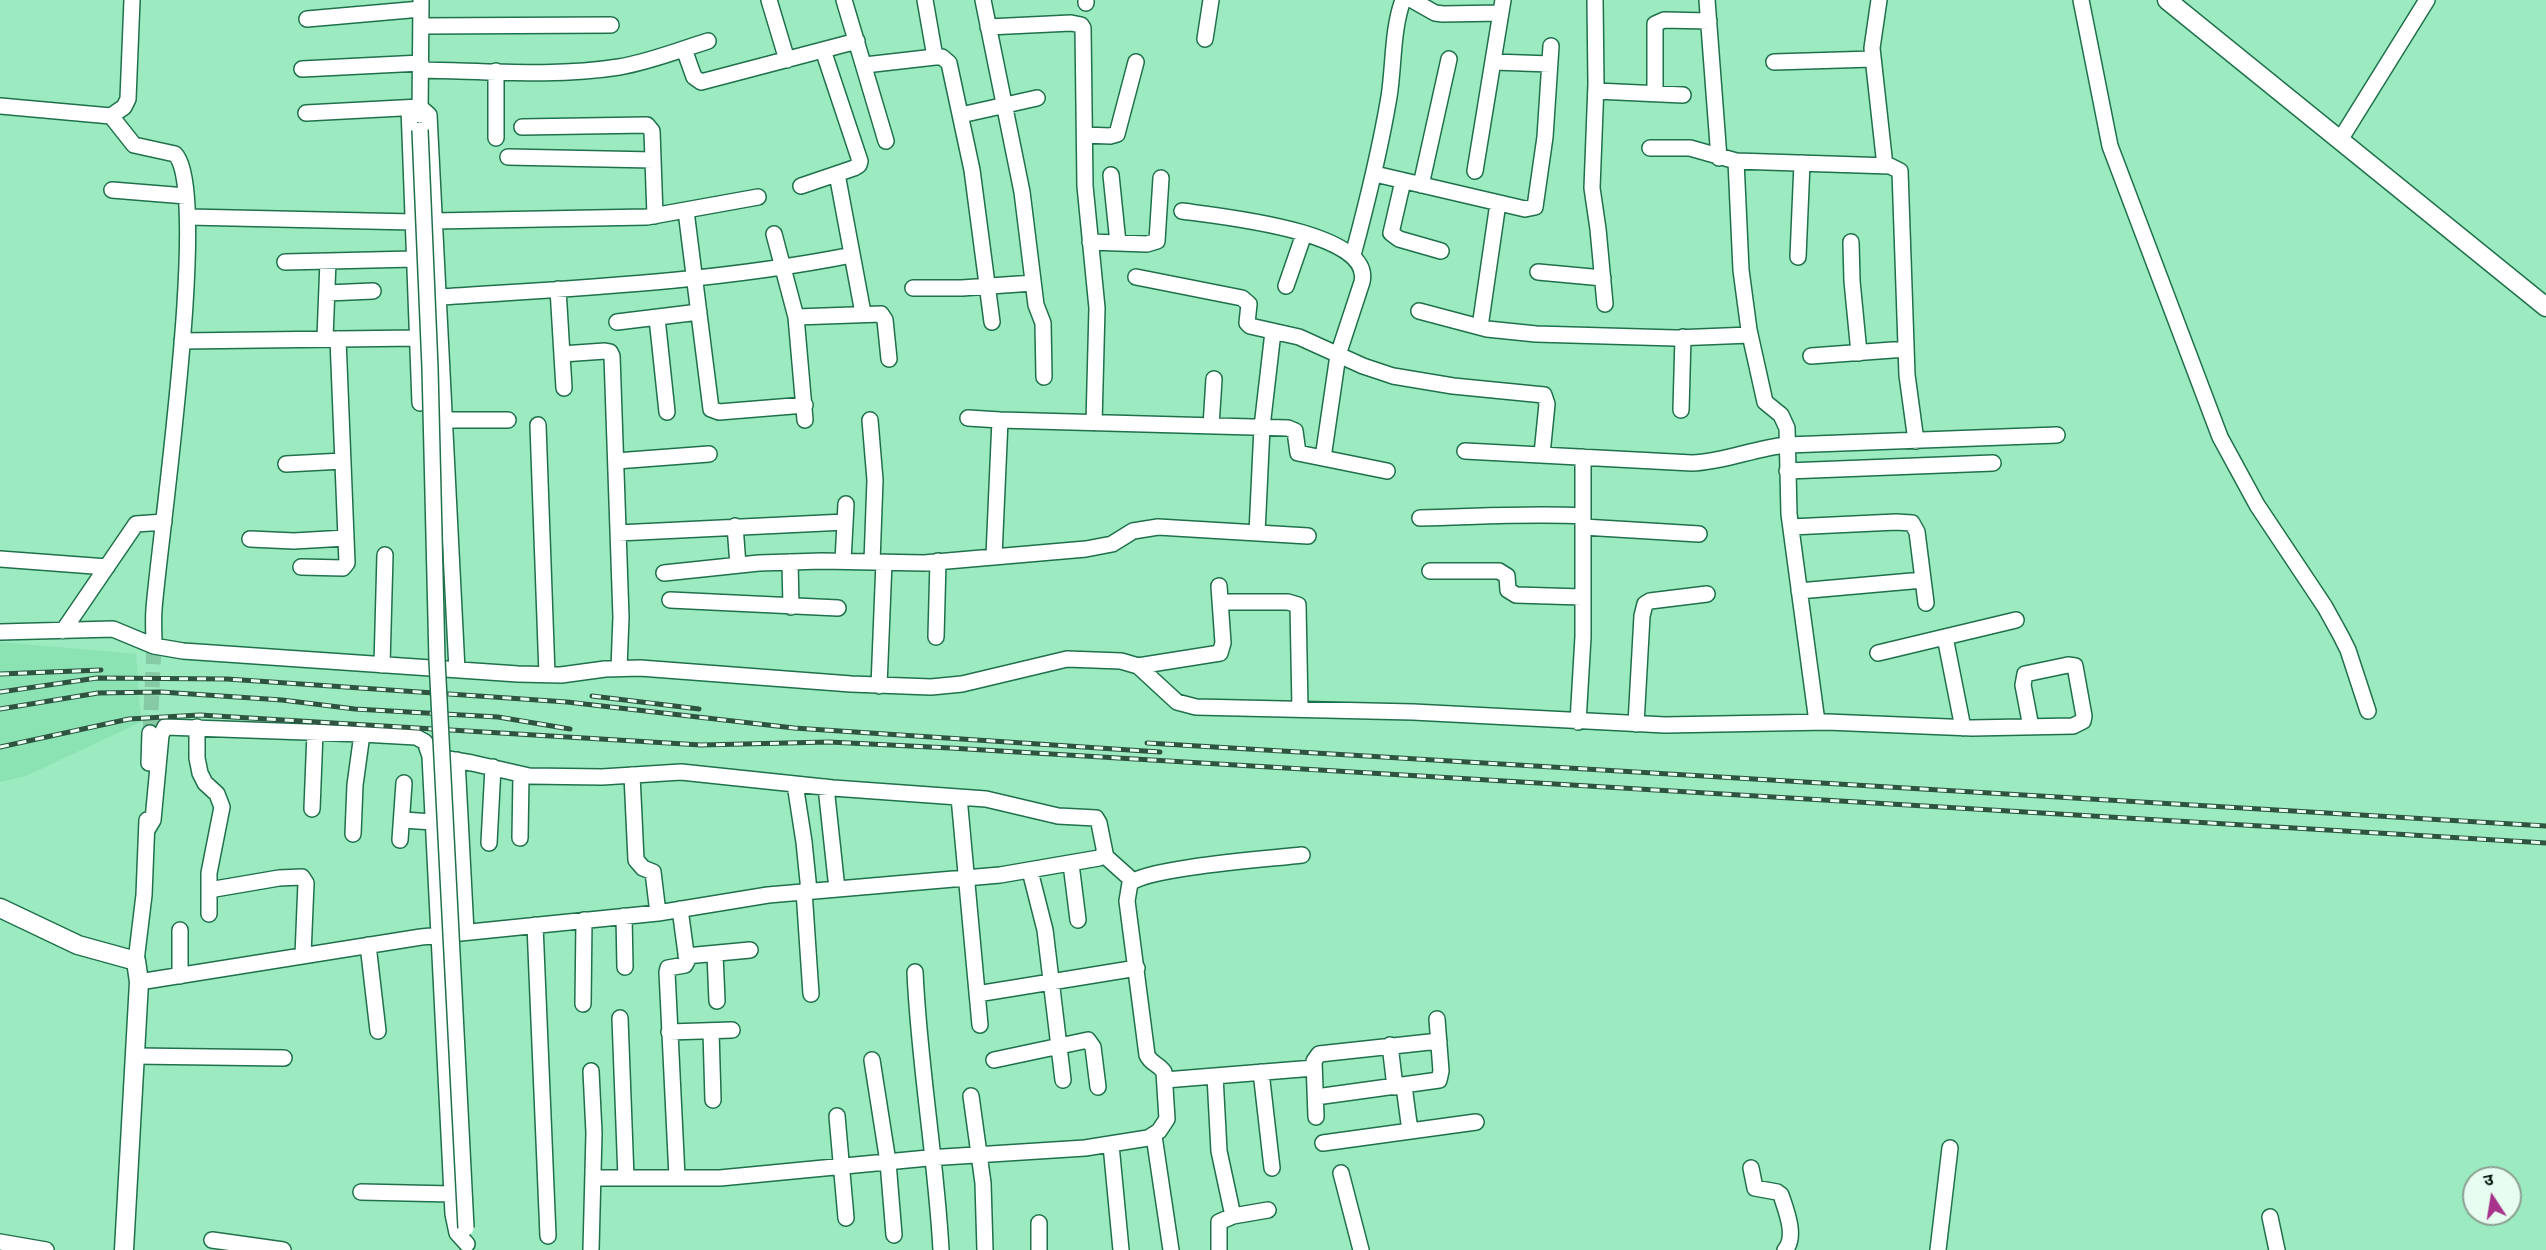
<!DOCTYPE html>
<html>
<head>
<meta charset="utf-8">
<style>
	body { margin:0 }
	#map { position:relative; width:2546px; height:1250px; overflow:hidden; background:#9ceabf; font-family:Spectral,"Noto Sans Devanagari",serif }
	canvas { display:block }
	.north { position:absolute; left:2462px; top:1166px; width:60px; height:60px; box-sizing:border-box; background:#e7fdf0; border:2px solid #8ba094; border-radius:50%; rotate:348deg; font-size:16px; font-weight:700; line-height:24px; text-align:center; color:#00150a }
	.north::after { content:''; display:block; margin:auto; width:21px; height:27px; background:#a8338b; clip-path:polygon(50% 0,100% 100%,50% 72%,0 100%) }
</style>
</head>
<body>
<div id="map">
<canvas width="2546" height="1250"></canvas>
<div class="north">उ</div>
</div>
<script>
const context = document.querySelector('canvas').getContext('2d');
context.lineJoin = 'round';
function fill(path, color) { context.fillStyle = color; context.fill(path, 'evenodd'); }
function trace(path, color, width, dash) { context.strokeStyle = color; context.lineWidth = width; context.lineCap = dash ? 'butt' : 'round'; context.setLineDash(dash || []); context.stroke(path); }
fill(new Path2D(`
	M0,642L136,654L141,722L26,776L0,782Z`), '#8be2b3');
trace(new Path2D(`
	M150,733L154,646`), '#85caa4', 15, [15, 8]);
const minor = new Path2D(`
	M769,0L787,60
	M844,0L886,141
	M925,0L935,57
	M983,0L1022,192L1036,305L1043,323L1044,377
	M1412,0L1435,13L1443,14L1501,13
	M1595,0L1596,84L1592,188L1598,229L1605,304
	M1707,0L1719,158
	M1879,0L1872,48L1885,166
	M2081,0L2110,146L2220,437L2257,505L2325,607L2341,636L2348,650L2368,711
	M1086,3V0
	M307,19L421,9
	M421,26L611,25
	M988,27L1071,23L1081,25L1083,28L1085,186L1097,308L1094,423
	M1205,39L1211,0
	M684,49L694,77L701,82L857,41
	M1494,62L1550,64
	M1774,62L1873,59
	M865,65L935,57H942L949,63L972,170L992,322
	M302,69L421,63
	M421,70C485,71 556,77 619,67C649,62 679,50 708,41
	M496,71V138
	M1596,91L1683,95
	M1655,93V24L1664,20L1709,21
	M0,106L111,116L134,145L175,154C211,190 159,542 154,609C153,621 154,634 154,646
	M409,108L420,403
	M306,113L420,107L429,115L457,670
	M420,115L421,0
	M961,115L1037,98
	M111,116L124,107L128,99L132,0
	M522,127L647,125L652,131L655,216
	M1085,135L1110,136L1117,134L1136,62
	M2340,140L2427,0
	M1650,148H1690L1736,161L1890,166L1900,171L1907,375L1916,441
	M508,157L653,160
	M1736,161L1741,270L1749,330L1765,402L1781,415L1787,428L1789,514L1817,722
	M1475,171L1503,0
	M837,174L863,313
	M1375,174L1525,209L1535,207L1545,137L1551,46
	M1111,175L1118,243
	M1403,181L1391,233L1399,239L1441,251
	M1421,185L1449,59
	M801,186L854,168L859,165L860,161L823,50
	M112,190L186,196
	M686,211L711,409L719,412L805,405
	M1182,211C1217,216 1374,231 1362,282L1338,355L1323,458
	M188,217L413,222
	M435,221L647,217L758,197
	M774,234L796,317L805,420
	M1090,242L1147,244L1157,241L1161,178
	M1851,242L1852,281L1859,353
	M1353,255C1367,203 1380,150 1389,97C1394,65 1392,30 1403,0
	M1798,257L1802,163
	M285,262L414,259
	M1538,272L1603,278
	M1136,277L1242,298L1249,304L1247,323L1250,326L1299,337L1363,366L1393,376L1453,386L1544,395L1547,404L1542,454
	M1286,286L1304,234
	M913,288H962L1033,283
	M558,289L564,388
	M327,293L373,291
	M440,297C578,288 716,282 852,255
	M1419,311L1487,329L1536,334L1675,338L1750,335
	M796,317L881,314L885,320L889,359
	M657,318L667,412
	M617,322L699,312
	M1480,327L1498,203
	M325,338L328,261
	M182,341L417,338
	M562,354L605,351L610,352L612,356L621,617L619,668
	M1811,356L1906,349
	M1681,410L1683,337
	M968,418L1000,420L1288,428L1295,431L1298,453L1387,471
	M445,420H508
	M870,420L875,480L872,562
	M538,425L547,675
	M1211,426L1214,379
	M1465,451L1692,463C1725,462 1754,448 1787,445L2057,435
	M616,461L709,454
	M286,464L343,461
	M1787,471L1993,463
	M1420,518C1474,517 1529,513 1583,516
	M735,526L738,565
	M1583,527L1699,534
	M1791,527L1896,522L1912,523L1917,532L1926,603
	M618,533L845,522
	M1257,533L1262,427L1273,332
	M250,539L294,541L346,538
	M994,556L1000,420
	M0,559L107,567
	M843,561L846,504
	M790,562L791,607
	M301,567L343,568L347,563L338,339
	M1430,571H1499L1507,576L1508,590L1516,595L1582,597
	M664,573L759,563L822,561L924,563L1086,549L1112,544L1133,531L1158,527L1308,536
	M1799,591L1923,580
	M670,600L838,608
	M1221,602H1288L1298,605L1300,709
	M63,631L136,524L164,522
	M0,632L113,629L154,646L183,651L518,674L561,675L605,669L640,668L851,684L931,687L962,684L1067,659L1121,661L1138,666L1177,702L1196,707L1413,712L1665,725L1827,722L1972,728L2073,726L2083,721L2084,716L2075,666L2068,665L2025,674L2023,685L2031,727
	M936,637L938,561
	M1945,637L1963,728
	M1878,653L2016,620
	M382,665L385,555
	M1138,666L1220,653L1223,643L1219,586
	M879,686L884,562
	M1578,722L1583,637V457
	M1636,724L1642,616L1645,604L1650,601L1707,594
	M197,727V758L200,773L205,783L217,794L222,807L209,873V914
	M457,760L466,932
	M149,763L150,733
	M632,775L636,860L643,868L653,872L658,913
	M795,784L804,842L809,891
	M826,787L837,889
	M959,797L980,1025
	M312,809L315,732
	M403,820L433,822
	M147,830L153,820L161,735L165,727L362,734L416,737L425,742L430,756L453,1214L457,1233L467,1244
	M353,834L355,785L362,734
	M520,838L521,775
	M400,840L404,783
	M489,843L493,767
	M1104,855L1133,881
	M1071,864L1078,920
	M1030,871L1045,930L1063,1080
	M209,890L279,878L302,877L306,883L303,955
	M804,891L811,994
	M624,916L625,967
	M535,925L548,1236
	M368,945L378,1031
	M715,954L717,1001
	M686,956L750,950
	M136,961L144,895L147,820
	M915,972C919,1065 936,1157 941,1250
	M180,976V930
	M139,982L421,937L658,913L768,895L1000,875L1099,858L1105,853L1099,823L1096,818L1058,816L986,799L833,788L681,772L602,777L529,776L472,763L430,756
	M977,994L1137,968
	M583,1004L584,920
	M620,1018L626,1178
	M711,1031L713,1100
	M669,1032L732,1030
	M1390,1045L1395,1087
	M135,1056L284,1058
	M872,1060L888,1162L894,1235
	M994,1060L1088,1040L1093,1047L1098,1087
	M1261,1072L1272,1168
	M1215,1076L1219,1151L1233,1216
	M1165,1080L1314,1068
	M1404,1086L1410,1131
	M971,1096L983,1183L985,1250
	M1316,1097L1439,1080L1441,1071L1437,1019
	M837,1116L846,1218
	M1316,1117L1314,1061L1319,1054L1439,1041
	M1154,1136L1171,1250
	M1323,1143L1476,1122
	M1111,1145L1121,1250
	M1751,1168L1755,1188L1777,1192L1781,1195C1786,1210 1797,1237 1785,1250
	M1341,1173L1361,1250
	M677,1177L667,972L668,968L685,965L687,961L680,909
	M594,1178H720L928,1158L1085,1148L1148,1138L1159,1131L1167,1119L1164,1072C1159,1064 1151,1064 1147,1055L1127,901L1130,883C1151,867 1269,859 1302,855
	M361,1192L452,1194
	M2270,1217L2277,1250
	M1039,1223V1250
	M212,1240L283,1250
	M0,1242L46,1250
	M591,1250L594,1133L591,1071
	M1219,1250V1222L1233,1216L1268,1210
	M1938,1250L1950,1148`);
const major = new Path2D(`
	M2167,0L2546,307
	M0,908L78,945L136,961L139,982L124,1250`);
trace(minor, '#1f714c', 18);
trace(major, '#1f714c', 21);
trace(minor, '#fff', 15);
trace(major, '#fff', 18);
const rail = new Path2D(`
	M0,674L101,670
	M0,692L97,678L227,679L567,702L794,728L1160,752
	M592,696L699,709
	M0,709L98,693L161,692L282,700L355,709L498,717L570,729
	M1147,743L2546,826
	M0,747L129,719L200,715L701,745L829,742L950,748L2546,843`);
trace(rail, '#2e5440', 5);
trace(rail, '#e7fdf0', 3, [9]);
const minorBridge = new Path2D(`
	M420,130L430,368L437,660L466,1228`);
trace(minorBridge, '#1f714c', 18, []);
trace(minorBridge, '#fff', 15);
</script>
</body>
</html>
